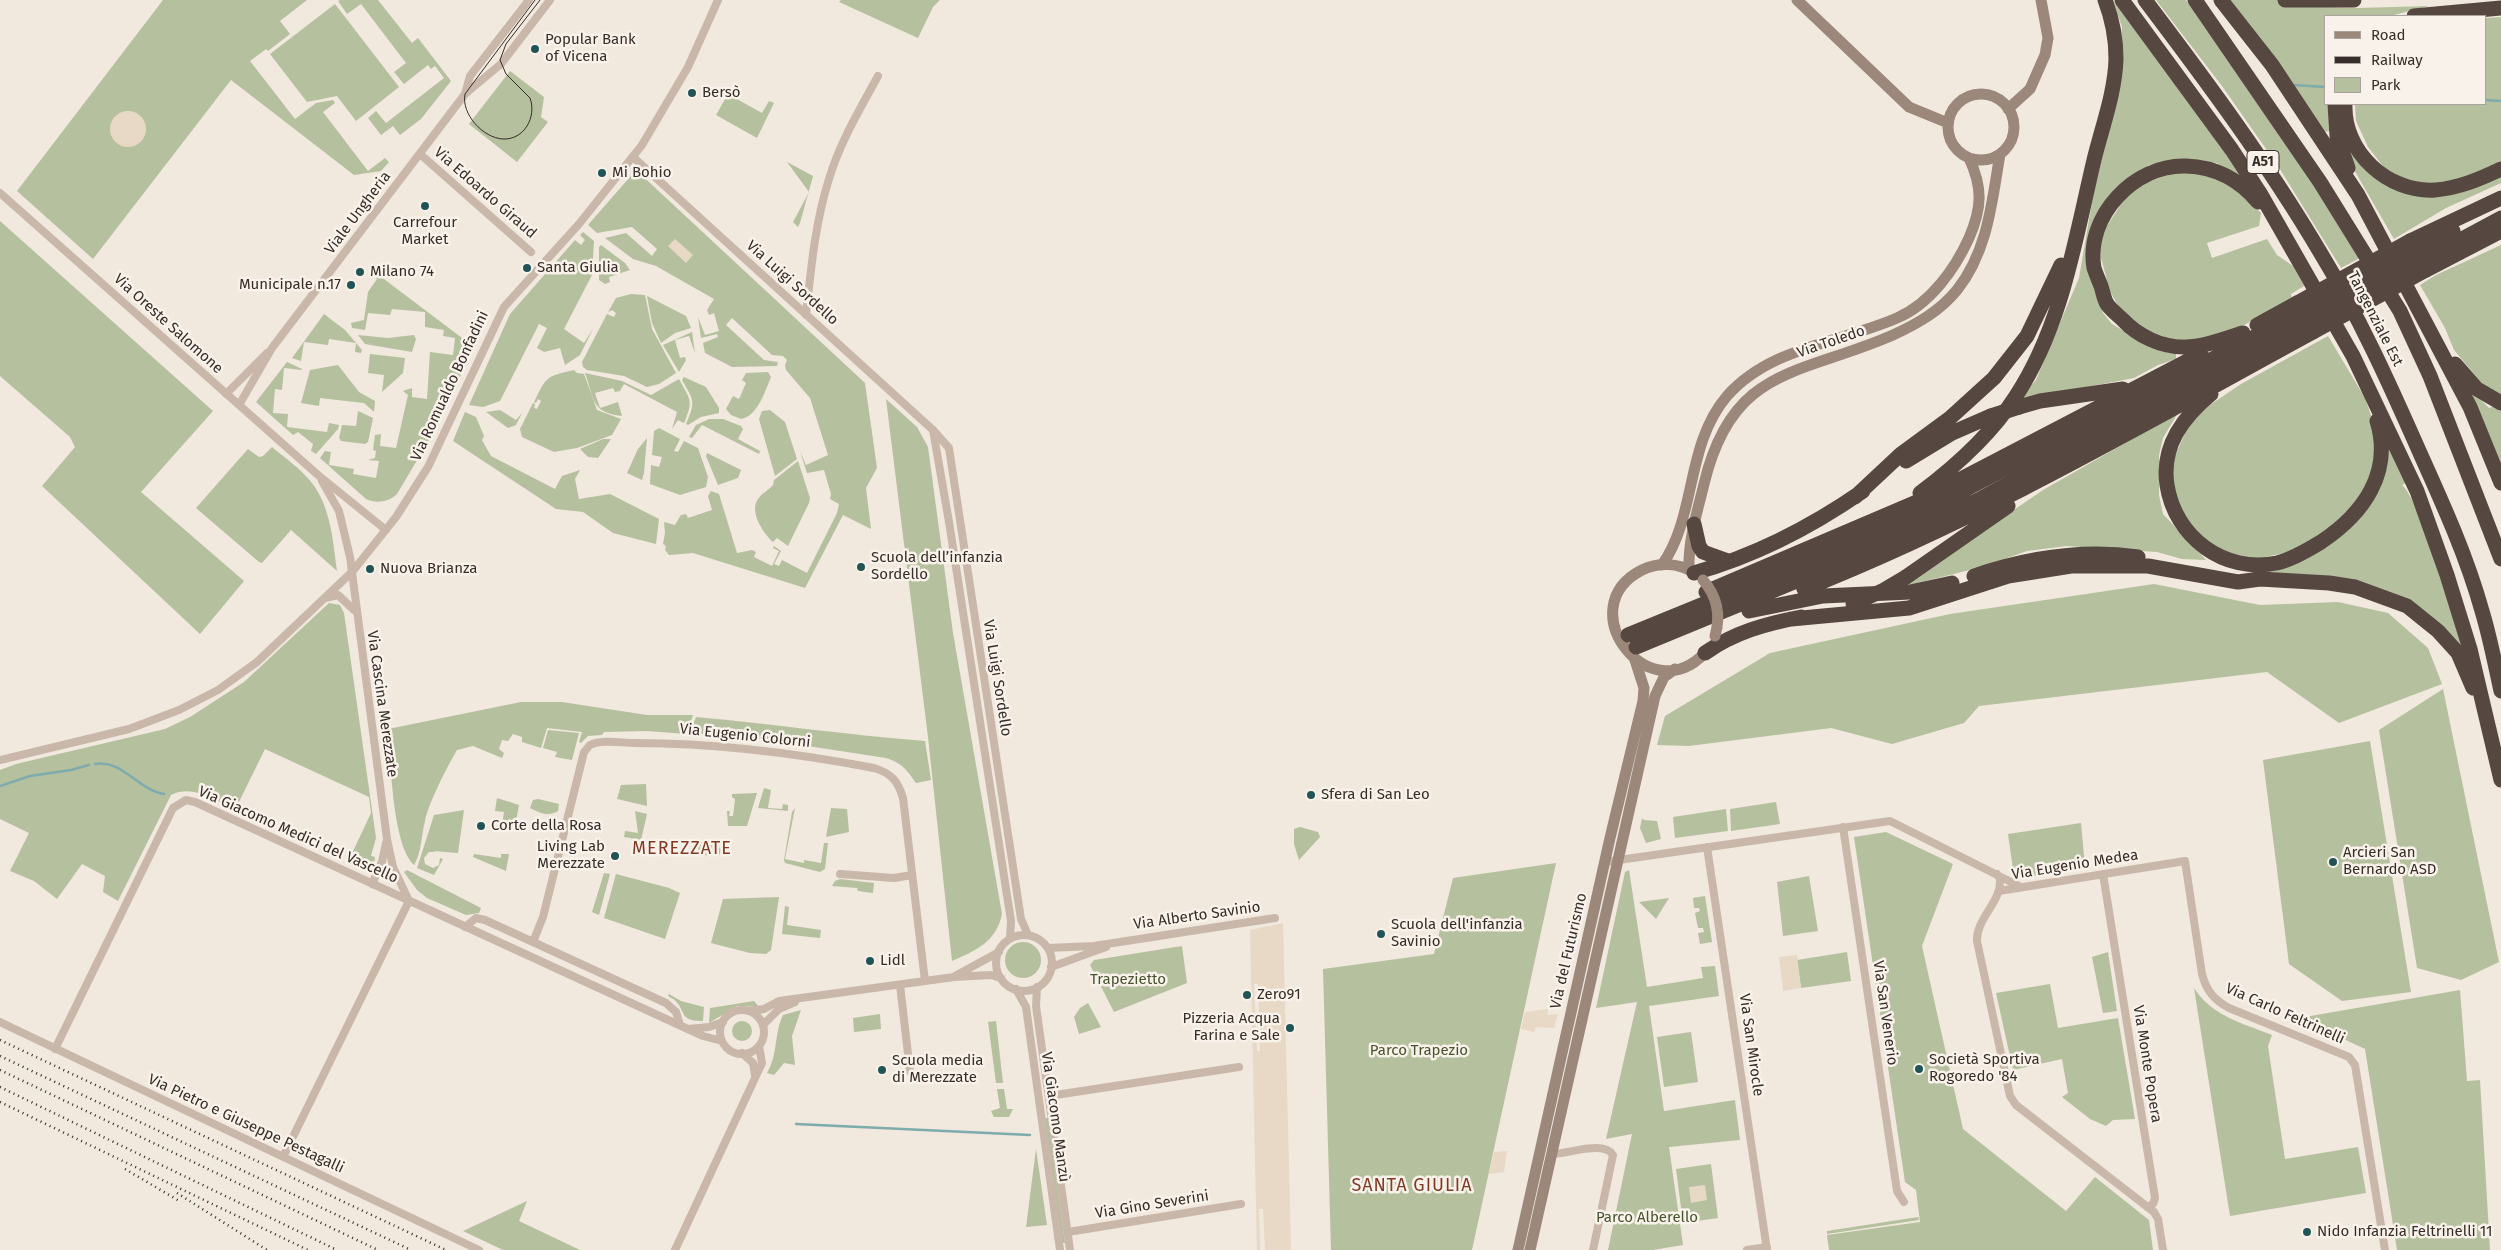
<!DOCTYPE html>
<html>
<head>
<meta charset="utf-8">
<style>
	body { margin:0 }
	#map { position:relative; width:2501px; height:1250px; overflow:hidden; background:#f1e8de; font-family:"Fira Sans",sans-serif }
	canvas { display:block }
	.legend { position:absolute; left:2324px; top:15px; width:162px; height:90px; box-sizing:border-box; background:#f9f2ea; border:1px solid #aba39d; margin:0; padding:6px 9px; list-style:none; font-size:15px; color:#372d29 }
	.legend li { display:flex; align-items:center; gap:10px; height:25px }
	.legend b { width:25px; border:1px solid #aba39d }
</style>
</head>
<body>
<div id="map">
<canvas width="2501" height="1250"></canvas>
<ul class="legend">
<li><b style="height:6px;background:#9c877b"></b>Road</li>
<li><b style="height:6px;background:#372d29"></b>Railway</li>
<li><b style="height:14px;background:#b5c09e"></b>Park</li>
</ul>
</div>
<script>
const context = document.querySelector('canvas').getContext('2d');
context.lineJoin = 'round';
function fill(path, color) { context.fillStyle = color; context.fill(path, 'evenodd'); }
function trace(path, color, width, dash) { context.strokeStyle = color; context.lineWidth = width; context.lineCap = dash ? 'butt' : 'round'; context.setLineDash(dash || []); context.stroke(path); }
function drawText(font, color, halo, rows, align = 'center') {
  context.font = font + ' "Fira Sans",sans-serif'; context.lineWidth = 5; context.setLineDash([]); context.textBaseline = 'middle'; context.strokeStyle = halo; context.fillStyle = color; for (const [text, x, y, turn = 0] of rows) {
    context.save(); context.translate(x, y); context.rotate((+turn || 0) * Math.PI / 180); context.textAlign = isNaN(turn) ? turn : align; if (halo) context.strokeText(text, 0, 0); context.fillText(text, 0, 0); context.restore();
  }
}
fill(new Path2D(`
	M163,0H307L280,21L290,34L268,51L266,49L250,61L295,119L316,103L333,100L335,103L323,112L368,171L385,158L389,162L381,171L354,175L231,80L93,259L17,191Z
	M340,0H378L412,43L418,38L451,81L421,119L400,135L393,126L381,135L368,118L376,111L386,123L444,78L435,66L431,69L428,65L404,84L394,72L406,63L361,4L347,14L338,1Z
	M841,0H940L933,7L918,38L839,2Z
	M2113,0L2247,181L2217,163L2192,160L2149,165L2125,182L2091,247L2103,313L2112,324L2129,334L2176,349V359L2158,365L2134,378L2018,400L2036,380L2079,278L2094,191L2118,95L2122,27Z
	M2156,0H2186L2294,153L2360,258L2341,268L2278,166L2222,86Z
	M2228,0H2280L2328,7L2358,8L2429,6L2390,16H2325V104H2329L2330,131L2324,132Z
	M335,4L399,87L356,121L337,96L307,102L270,54Z
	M2501,17V163L2470,178L2425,184L2389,174L2368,147L2356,121L2355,104H2485V18Z
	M510,71L544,97L541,117L548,122L517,162L469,124Z
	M728,94L762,113L769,101L774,103L757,138L716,115Z
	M2346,141L2401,190L2501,176V183L2446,208L2394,239L2353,168Z
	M787,162L813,176L800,223L798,227L793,222L809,192Z
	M636,170L865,383L877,468L866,488L871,529L843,515L805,588L693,553L669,555L665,550L666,546L663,544L665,533L664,522L675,525L681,515L686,514L688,518L712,510L708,496L711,491L719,494L737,553L752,550L756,552L754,557L772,566L779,551L773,548L774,546L781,551L774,564L779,566L782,560L807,573L837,513L839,504L830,499L831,494L824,470L807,473L800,451L806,465L828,455L810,398L786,370L785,365L787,360L783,356L772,355L732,318L726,325L764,360L778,362L777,366L732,367L705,353L703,343L718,337L717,334L701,338L698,317L705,335L719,331L714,313L709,315L707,310L714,299L656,266L633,259L605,238L626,233L652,256L657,249L632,227L597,233L588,225Z
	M2182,170L2215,176L2248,199L2261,213L2259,226L2207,243L2212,258L2267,239L2277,255L2293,266L2304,286L2291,294L2292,299L2233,331L2198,340L2171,339L2151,332L2136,324L2122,313L2110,291L2101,258L2099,246L2107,226L2125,198L2142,184Z
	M0,221L213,411L141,492L244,581L200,634L42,486L75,447L70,437L0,376Z
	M583,232L594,241L592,275L564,329L584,343L593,329L580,355L565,365L560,348L544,352L537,348L547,328L539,324L500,401L483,407L469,405L510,314L575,240L581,245L585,240L580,235Z
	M601,245L625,263L630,270L609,277L610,282L605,284L599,280V247Z
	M2501,245V398L2492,395L2454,350L2445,328L2420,285L2436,275Z
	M376,273L474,347L435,430L397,494C389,502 376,504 366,499L320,458L325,451L331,452L329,465L354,469L353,474L376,478L379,461L368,460L375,458L376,451L373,450L375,435L381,434L380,446L396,448L408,395L403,391L412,388V397L427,399L430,352L453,355L455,338L443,336L444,330L425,327V312L392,309L390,315L368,313L365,330L352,328L351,323L364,320L368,292L377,279L375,276Z
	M631,294L645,295L652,329L676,373L659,384L647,387L624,376L587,370L583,367L582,362L607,314L614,317L616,313L612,310L608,312L616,298Z
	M647,296L686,316L691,328L675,333L661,343L652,323Z
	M324,314L345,330L362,350L361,353L355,352L356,343L329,339L328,345L304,342L301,361L292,358Z
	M692,332L695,353L689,336L675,340L680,358L685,357L686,360L679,372L663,345Z
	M358,335L388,338L414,335L416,339L412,352L365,344Z
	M2328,336L2365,398L2374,424L2377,451L2366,493L2319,538L2284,553L2256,559L2240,558L2197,537L2176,504L2171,464L2189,425L2204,409L2241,384Z
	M370,354L405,358L403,373L382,392L384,375L368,373Z
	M287,362L302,369V378V370L284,368L282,390L275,389L273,413L288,414L287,427L327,432L329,423L339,425L338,429L316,454L311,451L313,444L298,432L293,435L256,402Z
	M338,365L359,392L375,401L374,412L364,403L320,398L319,406L301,403L310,370Z
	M574,370L577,373L584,374L597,410L621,419L612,435L577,448L554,452L522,437L520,429L533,403L535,404L534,408L537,409L541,401L538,399L536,403L534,402C547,376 545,377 574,370Z
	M585,373L622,381L651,395L679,379C690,400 694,400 684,423L678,420L672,429L677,412L624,384L620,391L615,392L613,388L595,393L600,408L618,402L622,416C591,413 594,398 585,373Z
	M746,373L768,372L771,377C765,391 758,416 741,419L731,415L726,409L733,396L739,399L746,383L742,380Z
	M684,377L706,387L719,408V413L701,417L688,425L686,424C696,401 694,401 682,380Z
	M2464,383L2489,408L2495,406L2501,409V472Z
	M886,399L917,427L928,447L953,633L1002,914C996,942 977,950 952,961L928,737Z
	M500,410L516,420L522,413L516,425L508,428L486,412Z
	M770,410L785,422L797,459L775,476L759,419L762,411Z
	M358,411L373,418L368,442L365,444L341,441L339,438L342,425L356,426Z
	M465,412L476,417L484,436L482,440L491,456L555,489L562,476L580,470L575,479L579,499L610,494L659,519L656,544L613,533L583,512L556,509L453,441Z
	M2178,413L2163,438L2159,455V495L2163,514L2206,560L2182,559L2157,552L2067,546L2027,551L1982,567L1901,587L2043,490Z
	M709,419H723L741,426L743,429L738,439L760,451L759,454L702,425L692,438L689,437L696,425Z
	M659,428L680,439L674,451L678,452L684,441L698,448L708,477L706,487L680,495L650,484L651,465L659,467L662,457L652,455L654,431Z
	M2384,436L2406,483L2402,485C2421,501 2460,636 2469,668L2409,603L2254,574L2255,570L2357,521Z
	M647,438L644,473L642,480L627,473L638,449Z
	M603,439H611L598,458L588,457L580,449Z
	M272,447C285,458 301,469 312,483C331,508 333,541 337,571L291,530L262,563L259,562L196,508L248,449L259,457L263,456Z
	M707,453L741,470L738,478L718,485L706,456Z
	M798,461L810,498L809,503L788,546L777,538L773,542C763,533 749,512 758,499C762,493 769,490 773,485L774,480Z
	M2154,584L2260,605L2338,602L2388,613L2428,648L2442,684L2339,723L2267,672L1979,706L1964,723L1892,744L1831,728L1689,746L1657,745L1665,716L1770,653L1950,614Z
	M329,603L340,605L344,613L376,838L371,856L375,857C375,864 370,868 364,870L348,862L371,813L369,797L265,749L235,810C214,800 193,784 171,795L118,901L103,892L105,876L82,864L57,899L34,881L10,871L29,833L0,819V770L16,764L165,729L190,717L244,682Z
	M2443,689L2499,962L2461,980L2417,968L2379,730Z
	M521,702H562L647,715H693L687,734L646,731L604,732L602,735L588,736L581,743L579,742L582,732L547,728L541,748L522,742V737L513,734L508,741L502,740L499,749L504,753L502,758L473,746L457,750C448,765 428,804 425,821C421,836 422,852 414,865C392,844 391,761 388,729Z
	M696,717C772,724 848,735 925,741L931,780L916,783C907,770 902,763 886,758L762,739L690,733Z
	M548,730L579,733L572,760L555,757L557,752L543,748Z
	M2370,741L2411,992L2342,1001L2289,964L2263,760Z
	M646,784L647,806L617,799L621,785Z
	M764,788L771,790L768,808L782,809L783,804L788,805V811L758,808Z
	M757,793L747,826H728L727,811H730L729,816H733L735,799L732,797V794Z
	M497,798L519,805L515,827L502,825L504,812L495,811Z
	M538,799L559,804L558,811C548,817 540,813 530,808L533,800Z
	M1776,802L1780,824L1731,831L1730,809Z
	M795,808L785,859L804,863V860L821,863L824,843H828L825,869L820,872L785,863L784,860L792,812Z
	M831,808L847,809L849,832L826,837Z
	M1726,809L1728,831L1675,838L1673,817Z
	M464,810L458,853L434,851L435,837L434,852H429L424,858L425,864L433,868L439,865L440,858L443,859L434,875L417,868L434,815Z
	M635,811L647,814L641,840L624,837L625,831L638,833Z
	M1642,818L1644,820L1657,821L1661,839L1646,843L1640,828Z
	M2081,823L2085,867L2027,877L2013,869L2008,834Z
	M1300,827L1318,832L1320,837L1299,860L1294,844V829Z
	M1886,832L1953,864L1922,946L1963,1129L2066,1211L2095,1177L2149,1220L2153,1250H1829L1827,1235L1920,1222L1916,1190L1905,1182L1854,837Z
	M692,841L716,844L721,849L720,854L716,856L700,855L699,850Z
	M474,854L501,858V854H509L506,871L473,857Z
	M1556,863L1472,1250H1331L1323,969L1434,954L1453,878Z
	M407,870L481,908L479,913L466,915L427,898L417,890L404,872Z
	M1629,870L1647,987L1703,978L1701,967L1715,966L1719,996L1649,1006L1664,1111L1735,1100L1740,1140L1669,1147L1683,1245L1653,1250H1608L1632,1134L1606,1139L1637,1002L1596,1008L1625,872Z
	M604,873L610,874L599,915L592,912Z
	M616,874L669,888L680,893L665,939L604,918Z
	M1809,876L1818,931L1783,936L1777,882Z
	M840,879L874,883L873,893L858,891L857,888L832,886L835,881Z
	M1705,896L1712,942L1700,944L1698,933L1704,932L1703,928H1698L1695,913L1700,911L1699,908H1694L1693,898Z
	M779,897L771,950L766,954L750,953L711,943L723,899Z
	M1669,898L1656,919L1639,902Z
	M785,906L789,907L787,925L821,930L820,938L782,934Z
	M1005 960a18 18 0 1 1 36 0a18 18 0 1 1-36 0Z
	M1182,946L1187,983L1114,1012L1090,965L1094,960Z
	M1847,952L1851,981L1801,988L1797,960Z
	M2108,952L2117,1011L2103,1013L2092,957Z
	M2050,984L2058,1028L2118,1018L2135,1119L2113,1120L2106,1126L2090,1119L2062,1097L2068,1093L2062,1059L2013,1070L1996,993Z
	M2194,988C2212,1016 2242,1023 2272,1035L2268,1046L2285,1159L2358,1147L2366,1193L2230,1216Z
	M2460,990L2467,1081L2480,1080L2490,1250H2397L2365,1049L2299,1018Z
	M669,994L681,1001L704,1007L703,1021C675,1022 689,1006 668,996Z
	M754,1001L759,1007L737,1006L709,1023L710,1008Z
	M1088,1003L1101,1027L1079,1034L1074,1017L1080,1008Z
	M801,1010L792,1036L795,1065L784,1063L774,1075L767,1073C778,1055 774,1033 783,1015Z
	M880,1014L881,1029L854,1032L853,1018Z
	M732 1031a10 10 0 1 1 20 0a10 10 0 1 1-20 0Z
	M996,1021L1003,1083H996L988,1022Z
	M1691,1032L1698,1082L1664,1087L1657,1037Z
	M997,1089H1004L1007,1109H1013L1009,1117H994L991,1111L1000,1108Z
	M1045,1118H1048L1065,1243H1062Z
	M1036,1149L1047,1225L1026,1227Z
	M1711,1164L1718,1218L1683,1223L1676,1169Z
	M527,1201L519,1221L580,1250H503L463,1231Z
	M1918,1217L1919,1220L1827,1234V1231Z`), '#b5c09e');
fill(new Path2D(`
	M110 129a18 18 0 1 1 36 0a18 18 0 1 1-36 0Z
	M675,239L693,255L686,263L668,246Z
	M1283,923L1291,1250H1265L1263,1209H1259L1260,1250H1257L1250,930ZM1254,984H1258L1260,1051H1257Z
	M1797,955L1801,988L1783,991L1779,957Z
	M1548,1009L1547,1015L1558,1014L1554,1028L1536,1027L1534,1032L1521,1029L1525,1012Z
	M1507,1151L1504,1172L1489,1174L1494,1152Z
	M1705,1185L1707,1200L1691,1203L1689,1187Z`), '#e8d8c6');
trace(new Path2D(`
	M2294,85L2325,87
	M2485,100L2501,101
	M95,764C122,759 138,790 164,794
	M0,786L30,776L71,770L89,765
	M796,1124L1030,1135`), '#7eacad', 2.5);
trace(new Path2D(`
	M465,94L470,76L529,0
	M420,154L531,252
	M633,157L933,430L949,448L1021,919L1028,935
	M0,193L318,475L386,530
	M806,315C811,269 815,223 829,179C840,142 860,109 878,76
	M226,394L267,353
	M239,405L272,348L465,94L501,64L550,0
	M933,430L949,522L1011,921L1010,938
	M322,481L339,511L350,557L387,839L393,867L409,901
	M325,598L338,595L354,610
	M0,760L129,729L179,710L218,690L257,662L352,572L396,517L428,467L504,307L579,224L642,145L688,67L718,0
	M1843,827L1897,1191L1904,1202
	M1707,847L1767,1250
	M1605,862L1890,821L2021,887
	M840,874L894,878L912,875
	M1997,874L2000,879C2002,902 1976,918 1977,941L2010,1096L2016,1105L2154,1212L2158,1219L2163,1250
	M2103,874L2155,1198L2153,1204L2147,1207
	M372,884L382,862L386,843
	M1999,891L2185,861L2202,974C2206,990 2214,1000 2229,1008L2349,1057L2355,1065L2385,1250
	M465,927L476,918L485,920L666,1003L676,1012L680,1025
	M996 963a28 28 0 1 1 56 0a28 28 0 1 1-56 0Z
	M533,942L543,917L584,752L590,745C602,739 621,743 635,743C716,743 795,753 874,768C891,773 898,781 903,798L925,981
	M1048,948L1094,946L1275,918
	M1051,967L1106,947
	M955,976L999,952
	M900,985L910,1071
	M1037,987L1036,1006L1070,1250
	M1016,989L1026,1007L1060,1250
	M720 1032a22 22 0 1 1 44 0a22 22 0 1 1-44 0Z
	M750,1011L764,1009L779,1001L954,977L991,975L1001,978
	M0,1022L479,1250
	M763,1025L779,1009L795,1002
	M688,1029L709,1027L723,1022
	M55,1049L173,808L186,800L195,802L703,1036L722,1041
	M742,1053L753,1063L755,1075
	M1049,1096L1239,1067
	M1552,1154C1568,1154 1604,1140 1613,1155L1593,1250
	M283,1157L409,901
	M1068,1232L1241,1204
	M675,1250L762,1063L759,1046
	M1747,1250L1767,1247`), '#c9b7aa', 8);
trace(new Path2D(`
	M1797,0L1909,107L1948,123
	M1948 127a33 33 0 1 1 66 0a33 33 0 1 1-66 0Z
	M2008,109L2030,89L2045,55L2048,38L2041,0
	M1662,565C1697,516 1685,445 1727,396C1770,347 1840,343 1897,318C1930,304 1955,269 1969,238C1982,208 1983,188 1969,158
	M1689,570C1688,540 1697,513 1704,484C1732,366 1799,376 1893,335C1917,324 1940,311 1957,290C1988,251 1992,201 2000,154
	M1693,572C1678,563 1659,562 1642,570C1567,608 1653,718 1709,648
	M1518,1250L1610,838L1643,701L1644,688L1635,660
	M1530,1250L1655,696L1664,677L1675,669`), '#9c877b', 11);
trace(new Path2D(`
	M2122,0L2232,150L2260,193L2353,356L2417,491L2447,575L2470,649L2501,780
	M2145,0C2207,82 2268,164 2320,252C2359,316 2390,385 2420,453C2443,504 2467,557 2482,611C2490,637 2495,664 2501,691
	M2195,0L2320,182L2400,311L2430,376L2501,559
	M2221,0L2272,65L2358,195L2470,407L2501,483
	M2285,0H2354
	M2414,16L2501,8
	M2335,104L2337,136L2348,168
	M2345,104C2343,152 2388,193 2435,190C2459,188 2480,179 2501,169
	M2410,241L2501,198
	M2416,251L2453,231
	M2421,261L2501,218
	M2426,270L2501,231
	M2257,325L2297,303
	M2243,333C2224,339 2204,347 2184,347C2161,347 2138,336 2123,320C2118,315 2111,310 2107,304C2104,299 2103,292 2101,286C2099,281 2096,274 2094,268C2085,216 2135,164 2186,166C2215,167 2239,179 2258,202
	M2455,364L2477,389L2501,403
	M2211,394C2183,417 2161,446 2167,485C2175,537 2224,574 2277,563C2293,559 2308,550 2321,542C2363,514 2393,473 2377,421
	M2019,407L2040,401L2123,389
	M1906,461L1952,433L1991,416
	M1920,493C1956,466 1991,435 2016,396C2062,326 2075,240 2094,160C2102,127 2115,93 2116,59C2116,40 2112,18 2105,0
	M1855,497L1901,454L1950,418L1994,378L2027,336L2061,265
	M1694,524L1699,546L1703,552L1728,561
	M1694,573C1755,556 1811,527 1863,491
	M1974,576C2027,558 2082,549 2138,557
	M1906,577L2008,506
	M1804,589C1981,519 2146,423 2313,332
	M1706,592L1917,502L2201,354
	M1749,611L1823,596L1910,592L1952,583
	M1791,619L1909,608L2008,576L2071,566H2148L2238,582L2260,579L2329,583L2355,587L2407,606L2438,631L2458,653L2473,688
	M1628,635L1836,550L1945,500L2302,312
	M1636,647L1840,563L1978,500L2308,322
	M1705,653C1735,632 1765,624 1801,617`), '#574741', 15);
trace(new Path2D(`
	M535,0L465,94C461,114 483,138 503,139C524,140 537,117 530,98L506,74L500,60L506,44L540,0`), '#372d29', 1);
trace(new Path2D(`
	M0,1040L446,1250
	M0,1056L411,1250
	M0,1070L378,1250
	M0,1087L337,1250
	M0,1102L308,1250
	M125,1169L181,1202
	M177,1193L267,1250`), '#372d29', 2.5, [1, 4]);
trace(new Path2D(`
	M1703,580C1717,596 1721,615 1715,636`), '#9c877b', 11);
trace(new Path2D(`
	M2297,303L2410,241
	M2302,312L2416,251
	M2308,322L2421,261
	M2313,332L2426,270
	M1991,416L2019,407
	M1853,604L1884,590L1906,577`), '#574741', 15);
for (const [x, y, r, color] of [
	[535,49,5,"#215456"],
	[692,93,5,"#215456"],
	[602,173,5,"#215456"],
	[425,206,5,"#215456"],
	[527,268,5,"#215456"],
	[360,272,5,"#215456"],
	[351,285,5,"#215456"],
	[861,567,5,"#215456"],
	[370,569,5,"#215456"],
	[1311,795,5,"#215456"],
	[481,826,5,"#215456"],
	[615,856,5,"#215456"],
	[2333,862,5,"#215456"],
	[1381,934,5,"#215456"],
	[870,961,5,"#215456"],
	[1247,995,5,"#215456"],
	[1290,1028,5,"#215456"],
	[1919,1069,5,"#215456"],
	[882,1070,5,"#215456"],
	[2307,1232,5,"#215456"]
]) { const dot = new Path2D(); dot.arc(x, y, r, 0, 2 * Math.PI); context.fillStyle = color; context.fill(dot); trace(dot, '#f9f2ea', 2); }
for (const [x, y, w] of [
	[2263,162,32]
]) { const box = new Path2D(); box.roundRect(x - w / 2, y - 11.5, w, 23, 4); context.fillStyle = '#f9f2ea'; context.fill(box); trace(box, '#372d29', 1); }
drawText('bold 14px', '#372d29', null, [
	["A51",2263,162]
]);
drawText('15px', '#372d29', '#f9f2ea', [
	["Popular Bank",545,40],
	["of Vicena",545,57],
	["Bersò",702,93],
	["Mi Bohio",612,173],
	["Carrefour",425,223,"center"],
	["Market",425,240,"center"],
	["Santa Giulia",537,268],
	["Milano 74",370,272],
	["Municipale n.17",341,285,"right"],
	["Scuola dell’infanzia",871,558],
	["Sordello",871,575],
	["Nuova Brianza",380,569],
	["Sfera di San Leo",1321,795],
	["Corte della Rosa",491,826],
	["Living Lab",605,847,"right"],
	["Merezzate",605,864,"right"],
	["Arcieri San",2343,853],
	["Bernardo ASD",2343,870],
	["Scuola dell'infanzia",1391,925],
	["Savinio",1391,942],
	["Lidl",880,961],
	["Zero91",1257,995],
	["Pizzeria Acqua",1280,1019,"right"],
	["Farina e Sale",1280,1036,"right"],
	["Società Sportiva",1929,1060],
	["Rogoredo '84",1929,1077],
	["Scuola media",892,1061],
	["di Merezzate",892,1078],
	["Nido Infanzia Feltrinelli 11",2317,1232]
], 'left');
drawText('15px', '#372d29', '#f9f2ea', [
	["Via Edoardo Giraud",485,193,41],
	["Viale Ungheria",358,213,-53],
	["Via Luigi Sordello",792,283,42],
	["Tangenziale Est",2375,319,63],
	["Via Oreste Salomone",168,324,42],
	["Via Toledo",1831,342,-19],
	["Via Romualdo Bonfadini",450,386,-65],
	["Via Luigi Sordello",997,678,81],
	["Via Cascina Merezzate",382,704,82],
	["Via Eugenio Colorni",745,736,6],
	["Via Giacomo Medici del Vascello",298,835,24],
	["Via Eugenio Medea",2075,865,-9],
	["Via Alberto Savinio",1197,916,-8],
	["Via del Futurismo",1569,951,-77],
	["Via San Venerio",1885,1013,82],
	["Via Carlo Feltrinelli",2285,1014,24],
	["Via San Mirocle",1751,1045,82],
	["Via Monte Popera",2147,1064,81],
	["Via Giacomo Manzù",1055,1117,82],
	["Via Pietro e Giuseppe Pestagalli",246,1124,25],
	["Via Gino Severini",1152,1205,-9]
]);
drawText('15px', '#47542e', '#f9f2ea', [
	["Trapezietto",1128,980],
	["Parco Trapezio",1419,1051],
	["Parco Alberello",1647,1218]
]);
context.letterSpacing = '1px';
drawText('18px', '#823a26', '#f9f2ea', [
	["MEREZZATE",682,849],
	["SANTA GIULIA",1412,1186]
]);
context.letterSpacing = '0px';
</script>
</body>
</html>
